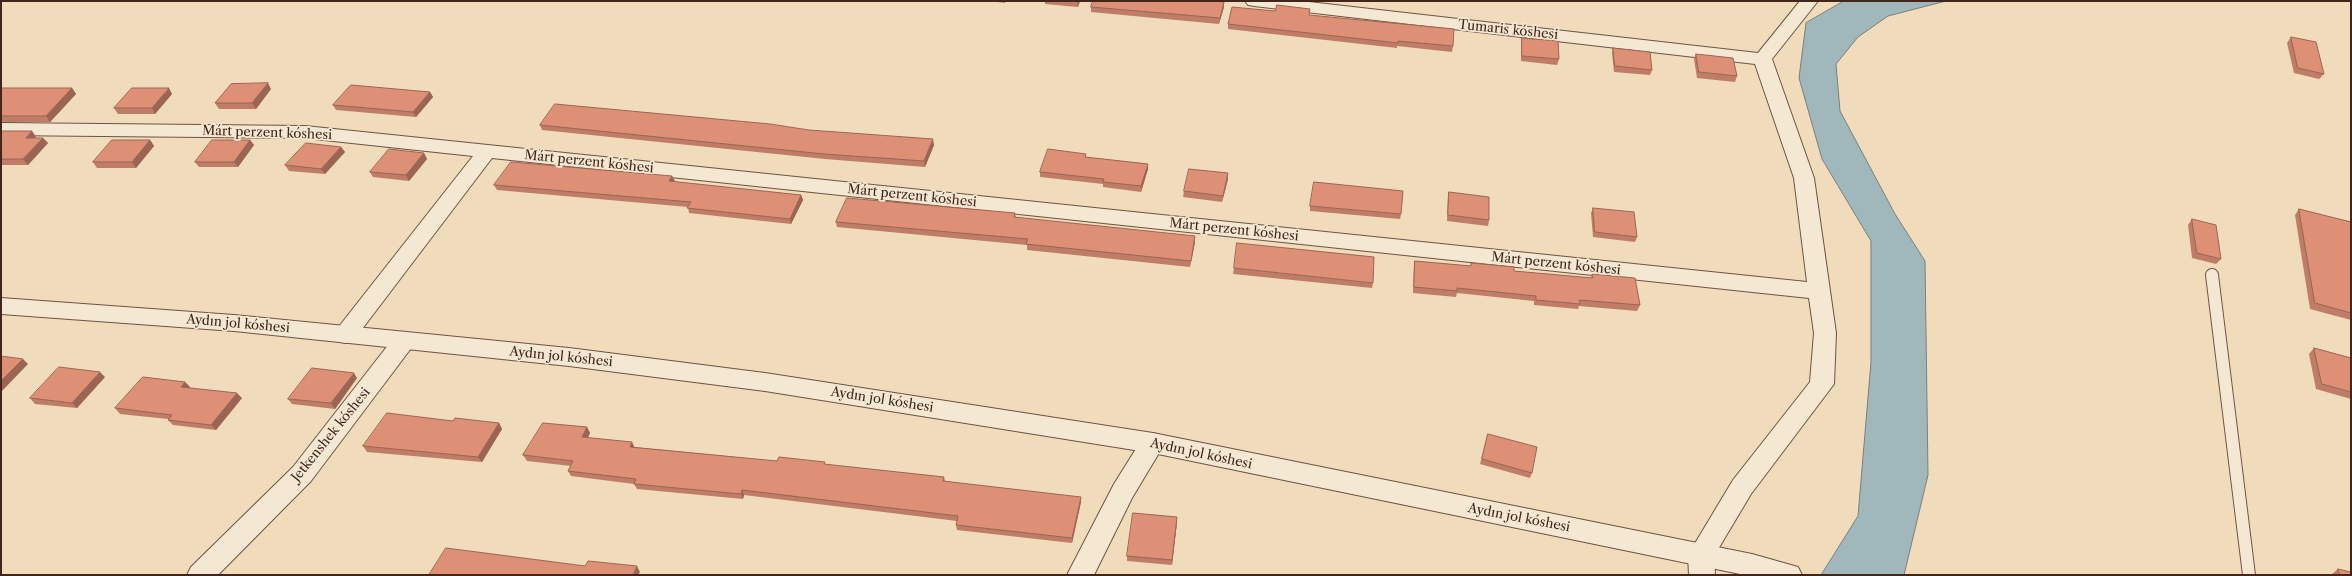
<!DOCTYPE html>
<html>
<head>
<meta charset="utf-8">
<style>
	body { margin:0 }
	#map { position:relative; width:2352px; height:576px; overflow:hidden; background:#f0dbbb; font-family:"Libre Caslon Text",serif }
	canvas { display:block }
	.frame { position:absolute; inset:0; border:2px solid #43261b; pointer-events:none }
</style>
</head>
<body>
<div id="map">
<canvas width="2352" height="576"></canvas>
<div class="frame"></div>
</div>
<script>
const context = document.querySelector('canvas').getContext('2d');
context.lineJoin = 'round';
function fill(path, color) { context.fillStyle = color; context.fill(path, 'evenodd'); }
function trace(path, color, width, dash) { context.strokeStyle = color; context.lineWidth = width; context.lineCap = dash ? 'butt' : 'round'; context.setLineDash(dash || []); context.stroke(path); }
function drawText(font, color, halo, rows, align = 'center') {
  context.font = font + ' "Libre Caslon Text",serif'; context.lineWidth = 3.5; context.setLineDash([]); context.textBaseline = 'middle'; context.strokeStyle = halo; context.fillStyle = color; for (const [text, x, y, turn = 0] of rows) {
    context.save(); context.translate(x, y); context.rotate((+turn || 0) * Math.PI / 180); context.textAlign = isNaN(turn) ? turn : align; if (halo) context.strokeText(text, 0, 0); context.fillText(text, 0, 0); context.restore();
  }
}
const water = new Path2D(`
	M1844,1H1946L1888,16L1858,37L1836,64L1840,111L1895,214L1925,261L1928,475L1904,575H1821L1858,516L1871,362V241L1822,159L1799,78L1806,23Z`);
fill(water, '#a0b8bc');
trace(water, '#7b7e7c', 1);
const service = new Path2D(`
	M2212,275L2249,575`);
const minor = new Path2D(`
	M1245,1H1300L1758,53L1800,1H1818L1772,59L1814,178L1836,333L1834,384L1751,494L1714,556L1715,575H1689L1688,555L1733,480L1810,382L1814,333L1809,298L492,158L353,341L345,343L337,341L334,335L337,329L473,156L305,138L1,135V123L305,126L1807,282L1794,178L1755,64L1254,6L1248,5Z
	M404,332L412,335L415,341L412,347L311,481L218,575H187L191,567L293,467L396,335Z
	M1153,433L1162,436L1165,443L1132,498L1094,575H1067L1114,484L1144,436Z`);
const tertiary = new Path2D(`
	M1,298L234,315L569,348L765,373L1153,433L1752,554L1798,567L1802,575H1745L1153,453L765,391L569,366L234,331L1,314Z`);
trace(service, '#6e5343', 14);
trace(minor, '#6e5343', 2);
trace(tertiary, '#6e5343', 2);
trace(service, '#f5e8d3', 12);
fill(minor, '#f5e8d3');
fill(tertiary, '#f5e8d3');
fill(new Path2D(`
	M989,1H1005V3Z
	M1045,1H1080L1078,7L1045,4Z
	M1091,7H1224L1219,24L1091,12Z
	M1310,16L1453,46L1452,52L1397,46V48L1228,29V24Z
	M2291,37L2324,74L2319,79L2294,73L2287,43Z
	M1522,38L1559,59L1557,65L1521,61V43Z
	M1613,48L1652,70L1650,75L1614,72L1612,53Z
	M1696,54L1737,76L1735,82L1697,78L1694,59Z
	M1,88H72L76,94L50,122H1Z
	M271,89L256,109H219L215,103Z
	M430,92L433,97L416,117L336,110L333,105Z
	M172,94L155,114H118L114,108Z
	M540,125L809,130L934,145L925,167L825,159L542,130Z
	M1,131H32L36,137L35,138H43L48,143L28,165H1Z
	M150,140L154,146L136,168H97L93,162Z
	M250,140L254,145L238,167H199L195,162Z
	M341,147L345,152L325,174L289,171L285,165Z
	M424,153L427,159L409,181L373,177L370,172Z
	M1086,154V157L1148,164V169L1141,192L1103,187V184L1040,177V172Z
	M672,176L674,182L801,195L803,200L791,224L689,213L688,207L497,190L494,185Z
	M1228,179L1222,202L1183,197L1184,191Z
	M1449,192L1489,220L1488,226L1447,221L1448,197Z
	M1310,206L1401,214L1400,219L1310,211Z
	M1593,208L1637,237L1635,242L1593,237L1591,213Z
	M2299,209L2351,222V320L2310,309L2295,215Z
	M1015,213L1016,218L1195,242L1190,267L1027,250V245L837,227L836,222Z
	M2192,219L2221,259L2216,264L2192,258L2188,225Z
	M1415,261L1471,266V263L1514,271L1591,278L1592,274L1640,305L1637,311L1579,306L1578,309L1534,305V301L1457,293L1456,297L1413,293L1414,266Z
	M1234,268L1373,283L1372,288L1233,274Z
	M2314,348L2351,358V399L2316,389L2309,354Z
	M105,377L77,408L35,404L30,398Z
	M357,378L335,409L292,404L288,399Z
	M185,382L190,387L189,388L242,398L216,430L173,425L168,420V419L120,414L115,408Z
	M499,423L502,429L482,462L367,452L363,446Z
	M587,427L590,433L588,438L634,447L777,461L826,465L944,477L945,481L1081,502L1072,543L957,530L956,525L957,521L744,495L743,499L637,489L634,484L571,476L568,471L571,466L527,461L523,455Z
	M1488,434L1532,473L1530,478L1480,464Z
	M1177,522L1172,565L1127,561V556Z
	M2338,569L2351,575H2333L2332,574Z`), '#bf7c66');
fill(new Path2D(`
	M1078,1H1080L1078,7L1077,2Z
	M1224,2V7L1219,24L1220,18Z
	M268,83L271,89L256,109L252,103Z
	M72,88L76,94L50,122L46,116Z
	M169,88L172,94L155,114L152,108Z
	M430,92L433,97L416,117L413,112Z
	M32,131L36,137L30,143L26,138Z
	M43,138L48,143L28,165L23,159Z
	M933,139L934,145L925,167L924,161Z
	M150,140L154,146L136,168L132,162Z
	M250,140L254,145L238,167L234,162Z
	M341,147L345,152L325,174L321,169Z
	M424,153L427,159L409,181L406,175Z
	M1148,164V169L1141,192V186Z
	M1228,173V179L1222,202L1223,196Z
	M672,176L675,181L671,187L669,181Z
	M801,195L803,200L791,224L790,219Z
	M1195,236V242L1190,267L1191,261Z
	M23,359L28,364L1,392V381Z
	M100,372L105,377L77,408L72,403Z
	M354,373L357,378L335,409L331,403Z
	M185,382L190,387L185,392L181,387Z
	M237,393L242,398L216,430L211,425Z
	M499,423L502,429L482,462L478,457Z
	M587,427L590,433L585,442L582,437Z
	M632,442L635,448L630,447Z
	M742,490L744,495L743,499L741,494Z
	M1081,497V502L1072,543V538Z
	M1177,517V522L1172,565V560Z
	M637,566L640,572L638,575H633Z`), '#9b6553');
const building = new Path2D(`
	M1093,1H1218L1224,2L1220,18L1091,7Z
	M1277,5L1310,9L1309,15L1454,29L1453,46L1398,41V43L1228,24L1232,7L1275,11Z
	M2291,37L2316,42L2324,74L2298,68Z
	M1522,38L1558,41L1559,59L1522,56Z
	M1613,48L1650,52L1652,70L1615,66Z
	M1696,54L1733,58L1737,76L1699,72Z
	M268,83L252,103H215L231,84Z
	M351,85L430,92L413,112L333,105Z
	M1,88H72L46,116H1Z
	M132,88H169L152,108H114Z
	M555,104L770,124L809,130L933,139L924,161L824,154L540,125Z
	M1,131H32L26,138H43L23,159H1Z
	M112,140H150L132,162H93Z
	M212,140H250L234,162H195Z
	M306,143L341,147L321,169L285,165Z
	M389,149L424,153L406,175L370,172Z
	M1048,149L1086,154L1085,157L1148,164L1141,186L1103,182L1104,179L1040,172Z
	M511,162L672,176L669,181L801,195L790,219L687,208L691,202L494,185Z
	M1189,169L1228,173L1223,196L1184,191Z
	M1314,182L1403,191L1401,214L1310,206Z
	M1449,192L1489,197V220L1448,215Z
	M847,198L1015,213L1014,217L1195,236L1191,261L1026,244L1028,239L836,222Z
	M1593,208L1634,212L1637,237L1595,232Z
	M2299,209L2351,222V313L2315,303Z
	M2192,219L2216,225L2221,259L2197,253Z
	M1237,243L1374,257L1373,283L1234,268Z
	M1415,261L1471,266V263L1514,267V271L1593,278L1592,274L1635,278L1640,305L1579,300L1580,304L1536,300V296L1457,288V291L1414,287Z
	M2314,348L2351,358V392L2322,384Z
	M1,356L23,359L1,381Z
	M59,367L100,372L72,403L30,398Z
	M312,368L354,373L331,403L288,399Z
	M143,377L185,382L181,387L237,393L211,425L168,420L172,415L115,408Z
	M387,413L453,421L455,418L499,423L478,457L363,446Z
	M543,423L587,427L582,437L632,442L630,447L777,461L779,457L825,462L824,464L944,477L943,481L1081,497L1072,538L956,525L958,516L742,490L741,494L634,484L636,479L568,471L573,461L523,455Z
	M1488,434L1537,447L1532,473L1482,459Z
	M1133,513L1177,517L1172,560L1127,556Z
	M446,548L585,566L588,561L637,566L633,575H429Z
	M2338,569L2351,572V575H2340Z`);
fill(building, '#de9077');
trace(building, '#9b6553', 1);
drawText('13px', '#43261b', '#f5e8d3', [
	["Tumaris kóshesi",1508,30,6],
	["Márt perzent kóshesi",267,133,2],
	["Márt perzent kóshesi",589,162,6],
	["Márt perzent kóshesi",912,196,6],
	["Márt perzent kóshesi",1234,230,6],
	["Márt perzent kóshesi",1556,264,6],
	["Aydın jol kóshesi",238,324,5],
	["Aydın jol kóshesi",561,357,6],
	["Aydın jol kóshesi",882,400,9],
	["Jetkenshek kóshesi",331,435,-51],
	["Aydın jol kóshesi",1201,454,12],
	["Aydın jol kóshesi",1519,518,11]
]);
</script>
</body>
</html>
